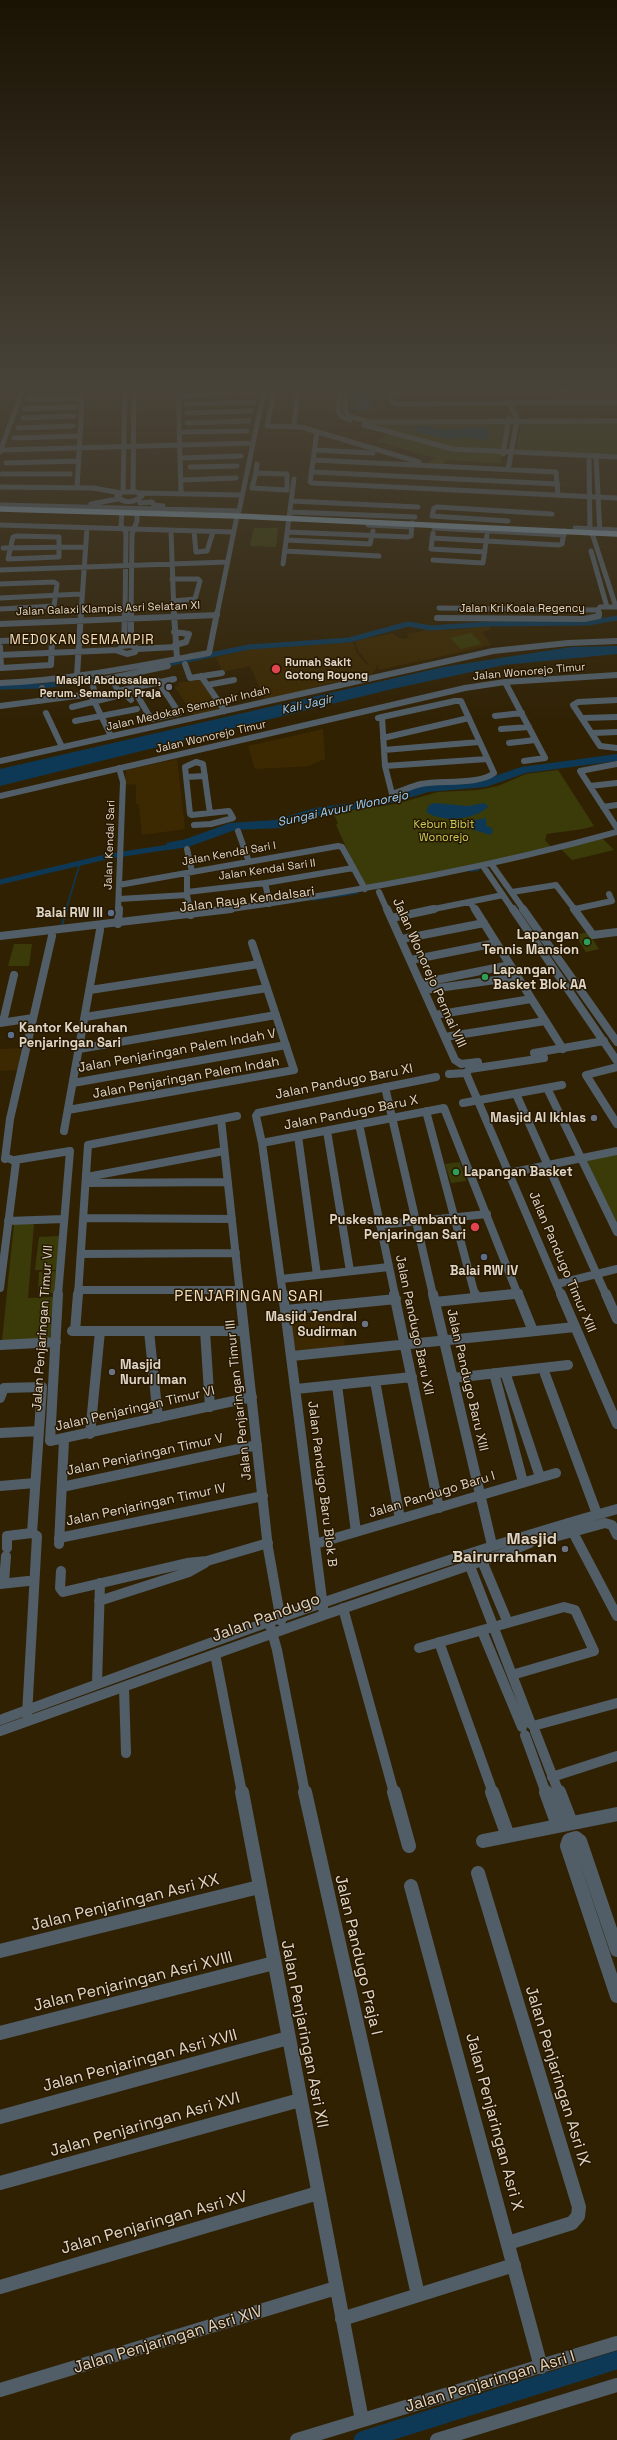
<!DOCTYPE html>
<html>
<head>
<meta charset="utf-8">
<style>
	body { margin:0 }
	canvas { display:block; background:#302103 }
</style>
</head>
<body>
<canvas width="617" height="2440"></canvas>
<script>
const context = document.querySelector('canvas').getContext('2d');
context.lineJoin = 'round';
function fill(path, color) { context.fillStyle = color; context.fill(path, 'evenodd'); }
function trace(path, color, width, dash) { context.strokeStyle = color; context.lineWidth = width; context.lineCap = dash ? 'butt' : 'round'; context.setLineDash(dash || []); context.stroke(path); }
function drawText(font, color, halo, rows, align = 'center') {
  context.font = font + ' "Space Grotesk",sans-serif'; context.lineWidth = 3; context.setLineDash([]); context.textBaseline = 'middle'; context.strokeStyle = halo; context.fillStyle = color; for (const [text, x, y, turn = 0] of rows) {
    context.save(); context.translate(x, y); context.rotate((+turn || 0) * Math.PI / 180); context.textAlign = isNaN(turn) ? turn : align; if (halo) context.strokeText(text, 0, 0); context.fillText(text, 0, 0); context.restore();
  }
}
fill(new Path2D(`
	M490,625V630L482,632L491,645L421,661L412,649L420,661L378,670L379,665H375L378,666L372,674L309,688L311,692L266,702L250,666L223,672L216,657L252,649L353,642L356,652L366,664L370,665L358,651L355,641L393,633L397,637L404,639L409,638L407,634L431,629L457,630Z
	M201,679L223,710L194,716L175,687L180,686L178,683Z
	M323,729L325,759L309,766L255,769L248,746Z
	M177,759L185,829L142,835L139,805L136,804V784L124,785L126,770Z
	M21,1048L18,1070L0,1071V1049Z
	M341,1318L345,1346L295,1351L291,1323Z`), '#3c2901');
fill(new Path2D(`
	M506,422L501,450L452,448L372,425L373,423Z
	M521,422L617,424V455L517,450Z
	M389,434L444,450L501,453V463L445,460L444,465L428,463L435,458L376,441Z
	M254,528H278L276,547L250,546Z
	M471,633L482,644L461,649L450,638Z
	M558,770L594,826C578,831 563,831 547,834L545,840L551,847L365,889L336,825L338,823L333,813L396,804L438,792L478,790L498,786L526,774Z
	M601,837L614,850L572,860L561,849Z
	M588,932L599,949L586,952L575,935Z
	M14,944H32L29,966H8Z
	M617,1151V1232L581,1158Z
	M460,1162L466,1181L451,1183L445,1164Z
	M14,1224H34L28,1298L55,1297L50,1338L2,1341Z
	M60,1236L57,1270H35L39,1237Z
	M56,1271L55,1293L38,1294L39,1272Z`), '#3a3b09');
fill(new Path2D(`
	M353,389H371L373,410H355Z
	M417,426C426,424 433,429 442,430C457,432 474,423 488,430L489,437L483,440L467,437L448,439L416,432L414,431Z
	M617,646V654L504,665L392,689L0,786V769L443,667L571,647Z
	M617,754V761L526,773L486,787L428,792L389,804L328,813L280,828L235,830L188,847L168,850L166,843L186,839L230,823L275,820L315,808L381,799L422,786L483,780L521,767Z
	M435,803L468,806L485,803L488,807C474,820 443,823 426,812L429,805Z
	M486,818V825L493,829L491,835L461,826L460,823Z`), '#0d3956');
trace(new Path2D(`
	M471,871L479,870
	M313,900L358,893
	M66,910L80,863`), '#0d3956', 1.5);
trace(new Path2D(`
	M62,925L67,909`), '#0d3956', 2);
trace(new Path2D(`
	M172,663L249,647L349,640L408,624L431,628L488,624L588,623L617,618
	M0,687L43,686L101,678
	M0,882L110,856L176,846`), '#0d3956', 5);
trace(new Path2D(`
	M363,2440L617,2360`), '#0d3956', 18);
trace(new Path2D(`
	M178,386L181,493
	M275,386L267,426L301,427L419,462
	M340,386L338,412L342,417L350,420
	M370,386H347L345,410L348,416L370,422L617,421
	M23,387L81,386
	M7,388L8,386
	M617,390L391,392L392,402L396,404L617,402
	M178,396L255,392
	M28,399L82,398
	M186,404L253,402
	M25,409L75,407
	M187,413L251,411
	M23,418L74,416
	M187,423L249,421
	M364,425L452,449L617,457
	M294,426L299,386
	M18,428L73,426
	M180,432L247,431
	M317,432L310,482L312,483L617,498
	M14,438L80,436
	M1,450L253,443
	M314,450L373,453
	M0,452L24,386
	M503,454L509,418
	M589,456L590,533
	M596,456L600,533
	M181,458L241,456
	M313,460L556,472L558,495
	M6,463L78,461
	M257,464L256,473L287,474V490
	M190,467L237,466
	M508,470L517,420L510,403
	M312,472L558,484
	M256,473L252,488L287,490
	M2,474H70
	M182,480L236,478
	M0,487L93,488L121,493
	M77,488L83,386
	M133,491L134,387
	M123,492L125,388
	M123,492H137L142,496C134,503 124,504 117,496Z
	M140,493L242,495
	M291,501L418,507
	M140,503L152,502L154,505L163,506
	M91,504L118,499
	M0,505L239,511L265,386
	M122,512L121,525L126,533L125,614
	M290,512L415,517
	M508,521L432,516L434,508L437,507L552,514
	M0,525L233,532
	M368,525L411,527
	M434,528L564,535
	M575,528L617,530
	M171,531L174,614
	M194,531L196,552L207,551L213,532
	M287,532L408,537L411,536L412,523
	M433,533L431,549L485,552
	M592,533L616,607
	M16,536L59,537V557L8,559L13,537Z
	M432,538L559,545L562,544L564,531
	M286,540L370,544L373,531
	M3,548L84,547
	M285,551L379,556
	M591,551L607,607
	M433,560L483,563L487,535
	M283,564L294,479
	M0,570L228,562
	M172,579H198L200,581L195,599L173,601
	M0,584L54,582L57,584L54,606L0,609
	M0,598L81,594
	M439,608L598,610L600,607H617
	M598,610L599,614
	M81,614L87,528
	M131,614L132,534L137,521V513
	M217,614L237,516`), '#515e68', 5);
trace(new Path2D(`
	M174,613L177,658
	M437,618L584,619L599,616V613
	M0,624L217,615
	M174,632L189,634L186,642L175,645
	M0,641L52,639L51,665L1,668L0,647
	M124,645L125,613
	M131,645V613
	M131,645L136,648L135,652L127,654L118,651L122,646Z
	M137,649L175,647
	M0,655L118,650
	M185,664L190,678L222,673
	M77,675L81,613
	M201,676L225,711
	M112,679L118,691L174,679L159,683
	M505,682L545,758L524,761
	M0,683C71,680 139,666 209,653L217,613
	M207,685L234,680
	M42,688L46,700
	M133,688L151,719L179,713L158,681
	M95,694L92,682L168,666
	M92,697L111,736
	M617,700L578,702L573,705L600,746L617,748
	M455,701H461L494,773C479,785 441,780 421,784C412,786 402,791 392,794L385,766L382,717Z
	M0,706L91,694
	M72,707L125,694L131,700
	M46,713L62,747
	M495,716L522,713
	M378,718L382,717
	M583,718L617,717
	M75,721L137,709
	M501,729L529,727
	M593,733L617,732
	M383,738L469,718
	M509,743L535,740
	M384,750L479,742
	M0,761L493,651L568,643L617,641
	M196,762L203,764L210,813L192,815L190,814L185,767Z
	M617,764L580,771L617,828
	M385,766L487,759
	M186,777L205,776
	M590,786L617,783
	M0,796L465,688L505,682L617,675
	M603,807L617,805
	M194,825L211,824L233,818L229,811L210,813
	M238,831L249,862
	M187,849L192,872
	M492,865L524,910
	M483,866L513,910
	M187,873V895L190,910
	M265,883L270,904
	M119,885L338,846L342,847L365,889
	M187,892L265,883L353,868
	M379,892L387,910
	M512,892L556,885L575,910
	M119,899L187,895
	M470,902L475,910
	M575,909L612,901L609,894
	M118,910L123,782L119,768
	M224,910C357,892 488,868 617,832
	M429,910L503,895`), '#515e68', 6);
trace(new Path2D(`
	M190,909L191,915
	M387,909L455,1060L461,1064L478,1062
	M475,909L563,1049
	M513,909L617,1061
	M523,909L617,1042
	M574,909L593,935L617,932
	M392,918L434,909
	M118,924L119,909
	M0,936L231,909
	M402,939L484,923
	M411,960L496,943
	M421,983L510,965
	M90,990L259,964
	M424,990L517,977
	M435,1015L531,999
	M85,1017L267,988
	M3,1022L14,975
	M0,1023L33,1018
	M445,1037L545,1021
	M79,1049L276,1015
	M534,1053L604,1041
	M544,1058L470,1069L466,1073L561,1295
	M617,1067L586,1075L617,1124
	M449,1074L466,1073
	M73,1083L286,1045
	M385,1087L433,1295
	M547,1088L617,1232
	M516,1094L606,1295
	M463,1103L562,1085
	M68,1110L294,1070L252,943
	M426,1111L475,1295
	M221,1119L240,1295
	M359,1124L395,1295
	M64,1131L100,930
	M327,1131L350,1271
	M298,1136L317,1275
	M262,1143L444,1108L518,1295
	M5,1159L10,1119L52,936
	M15,1160L70,1151L58,1295
	M509,1173L617,1151
	M87,1177L224,1151
	M87,1183L228,1182
	M84,1218L232,1219
	M8,1221L64,1219
	M380,1225L487,1214
	M81,1254L236,1253
	M281,1279L389,1267
	M557,1284L617,1269
	M0,1288L16,1162L10,1159
	M78,1290H240
	M78,1295L88,1145L237,1116
	M283,1295L262,1143L256,1116L258,1113L436,1077
	M504,1295L519,1293`), '#515e68', 8);
trace(new Path2D(`
	M58,1294L50,1441L252,1397
	M240,1294L268,1548L281,1621
	M283,1294L324,1615
	M394,1294L439,1508
	M433,1294L492,1545
	M475,1294L476,1298
	M518,1294L533,1331
	M561,1294L617,1424
	M606,1294L617,1319
	M435,1302L514,1294
	M286,1310L396,1299
	M72,1331H244
	M75,1331L78,1294
	M149,1331L158,1418
	M205,1331L210,1407
	M0,1345L56,1342
	M292,1356L575,1327
	M505,1372L540,1477
	M494,1373L523,1482
	M545,1374L597,1514
	M453,1378L568,1365
	M375,1381L400,1519
	M337,1385L356,1532
	M296,1389L412,1377
	M0,1398L4,1388L42,1387L32,1533
	M0,1433L39,1431
	M90,1434L100,1331
	M0,1486L35,1483
	M62,1487L257,1445
	M568,1523L617,1616
	M534,1535L536,1538L547,1539L605,1523L612,1525L617,1535
	M59,1538L263,1496
	M59,1544L64,1440
	M315,1544L556,1473
	M7,1548V1536L32,1533L37,1536L27,1715
	M480,1556L508,1623
	M468,1561L531,1724
	M61,1571L60,1588L63,1592L187,1563L207,1561L268,1543
	M4,1583L6,1556
	M0,1584L28,1581
	M99,1601L189,1572L205,1563
	M343,1608L394,1793
	M269,1621L277,1650L305,1793
	M482,1631L522,1727
	M439,1642L493,1793
	M419,1648L564,1607L575,1610L594,1651L512,1675
	M215,1654L242,1793
	M97,1684L100,1583
	M124,1688L126,1753
	M0,1720C204,1645 407,1568 617,1509
	M533,1726L617,1703
	M0,1731L324,1615L511,1551L530,1543L540,1532
	M535,1731L559,1793
	M525,1735L546,1793
	M552,1777L617,1756`), '#515e68', 10);
trace(new Path2D(`
	M242,1792L362,2420
	M305,1792L418,2295
	M394,1792L409,1846
	M492,1792L508,1836
	M546,1792L558,1825
	M559,1792L571,1823
	M483,1841L617,1814
	M478,1873L579,2207L578,2216L572,2223L508,2243
	M411,1886L541,2367
	M617,1950L580,1841L576,1838L569,1840L567,1846L617,1996
	M0,1951L259,1887
	M0,2033L274,1963
	M0,2117L288,2038
	M0,2183L300,2100
	M0,2287L318,2193
	M342,2319L514,2265
	M0,2390L336,2288
	M297,2440L617,2343
	M437,2440L617,2385`), '#515e68', 14);
trace(new Path2D(`
	M0,509L237,516L617,534`), '#7e98ac', 5.5);
const sky = context.createLinearGradient(0, 0, 0, 727);
sky.addColorStop(0, '#1a1202');
sky.addColorStop(0.53, '#484339');
sky.addColorStop(1, '#48433900');
context.fillStyle = sky;
context.fillRect(0, 0, 617, 727);
for (const [x, y, r, color] of [
	[276,669,5,"#e0444e"],
	[169,687,4,"#6b7280"],
	[111,913,4,"#5c6f8a"],
	[587,942,4,"#2e9e5b"],
	[485,977,4,"#2e9e5b"],
	[11,1035,4,"#5c6f8a"],
	[594,1118,4,"#6b7280"],
	[456,1172,4,"#2e9e5b"],
	[475,1227,5,"#e0444e"],
	[484,1257,4,"#5c6f8a"],
	[365,1324,4,"#6b7280"],
	[112,1372,4,"#6b7280"],
	[565,1549,4,"#6b7280"]
]) { const dot = new Path2D(); dot.arc(x, y, r, 0, 2 * Math.PI); context.fillStyle = color; context.fill(dot); trace(dot, '#261700', 1.5); }
drawText('11px', '#e0d6c6', '#261700', [
	["Jalan Galaxi Klampis Asri Selatan XI",108,609,-2],
	["Jalan Kri Koala Regency",522,609],
	["Jalan Wonorejo Timur",529,672,-5],
	["Jalan Medokan Semampir Indah",188,709,-13],
	["Jalan Wonorejo Timur",211,737,-13],
	["Jalan Kendal Sari",110,845,-88],
	["Jalan Kendal Sari I",229,854,-10],
	["Jalan Kendal Sari II",267,870,-8]
]);
drawText('bold 11px', '#e0d6c6', '#261700', [
	["Rumah Sakit",285,663],
	["Gotong Royong",285,676],
	["Masjid Abdussalam,",161,681,"right"],
	["Perum. Semampir Praja",161,694,"right"]
], 'left');
drawText('11px', '#cacf53', '#261700', [
	["Kebun Bibit",444,825],
	["Wonorejo",444,838]
]);
drawText('italic 12px', '#98d1ff', '#261700', [
	["Kali Jagir",307,705,-13],
	["Sungai Avuur Wonorejo",343,809,-12]
]);
context.letterSpacing = '1px';
drawText('13px', '#f6e1bf', '#261700', [
	["MEDOKAN SEMAMPIR",82,640]
]);
context.letterSpacing = '0px';
drawText('13px', '#e0d6c6', '#261700', [
	["Jalan Raya Kendalsari",247,900,-7],
	["Jalan Wonorejo Permai VIII",429,973,66],
	["Jalan Penjaringan Palem Indah V",177,1051,-10],
	["Jalan Penjaringan Palem Indah",186,1078,-10],
	["Jalan Pandugo Baru XI",344,1082,-11],
	["Jalan Pandugo Baru X",351,1113,-11],
	["Jalan Pandugo Timur XIII",562,1262,67],
	["Jalan Pandugo Baru XII",414,1325,78],
	["Jalan Penjaringan Timur VII",43,1328,-86],
	["Jalan Pandugo Baru XIII",467,1380,77],
	["Jalan Penjaringan Timur III",239,1400,-96],
	["Jalan Penjaringan Timur VI",135,1409,-13],
	["Jalan Penjaringan Timur V",145,1455,-12],
	["Jalan Pandugo Baru Blok B",322,1484,83],
	["Jalan Pandugo Baru I",432,1495,-17],
	["Jalan Penjaringan Timur IV",146,1505,-12]
]);
drawText('bold 13px', '#e0d6c6', '#261700', [
	["Balai RW III",103,913],
	["Lapangan",579,935],
	["Tennis Mansion",579,950],
	["Lapangan",493,970,"left"],
	["Basket Blok AA",493,985,"left"],
	["Kantor Kelurahan",19,1028,"left"],
	["Penjaringan Sari",19,1043,"left"],
	["Masjid Al Ikhlas",586,1118],
	["Lapangan Basket",464,1172,"left"],
	["Puskesmas Pembantu",466,1220],
	["Penjaringan Sari",466,1235],
	["Balai RW IV",484,1271,"center"],
	["Masjid Jendral",357,1317],
	["Sudirman",357,1332],
	["Masjid",120,1365,"left"],
	["Nurul Iman",120,1380,"left"]
], 'right');
context.letterSpacing = '1px';
drawText('15px', '#f6e1bf', '#261700', [
	["PENJARINGAN SARI",249,1297]
]);
context.letterSpacing = '0px';
drawText('bold 16px', '#e0d6c6', '#261700', [
	["Masjid",557,1540],
	["Bairurrahman",557,1558]
], 'right');
drawText('16px', '#e0d6c6', '#261700', [
	["Jalan Pandugo",266,1618,-20],
	["Jalan Penjaringan Asri XX",125,1903,-14],
	["Jalan Pandugo Praja I",358,1955,77],
	["Jalan Penjaringan Asri XVIII",133,1982,-14],
	["Jalan Penjaringan Asri XII",304,2034,79],
	["Jalan Penjaringan Asri XVII",140,2061,-15],
	["Jalan Penjaringan Asri IX",557,2076,73],
	["Jalan Penjaringan Asri X",494,2122,75],
	["Jalan Penjaringan Asri XVI",145,2125,-16],
	["Jalan Penjaringan Asri XV",154,2223,-16],
	["Jalan Penjaringan Asri XIV",168,2340,-17],
	["Jalan Penjaringan Asri I",490,2382,-17]
]);
</script>
</body>
</html>
